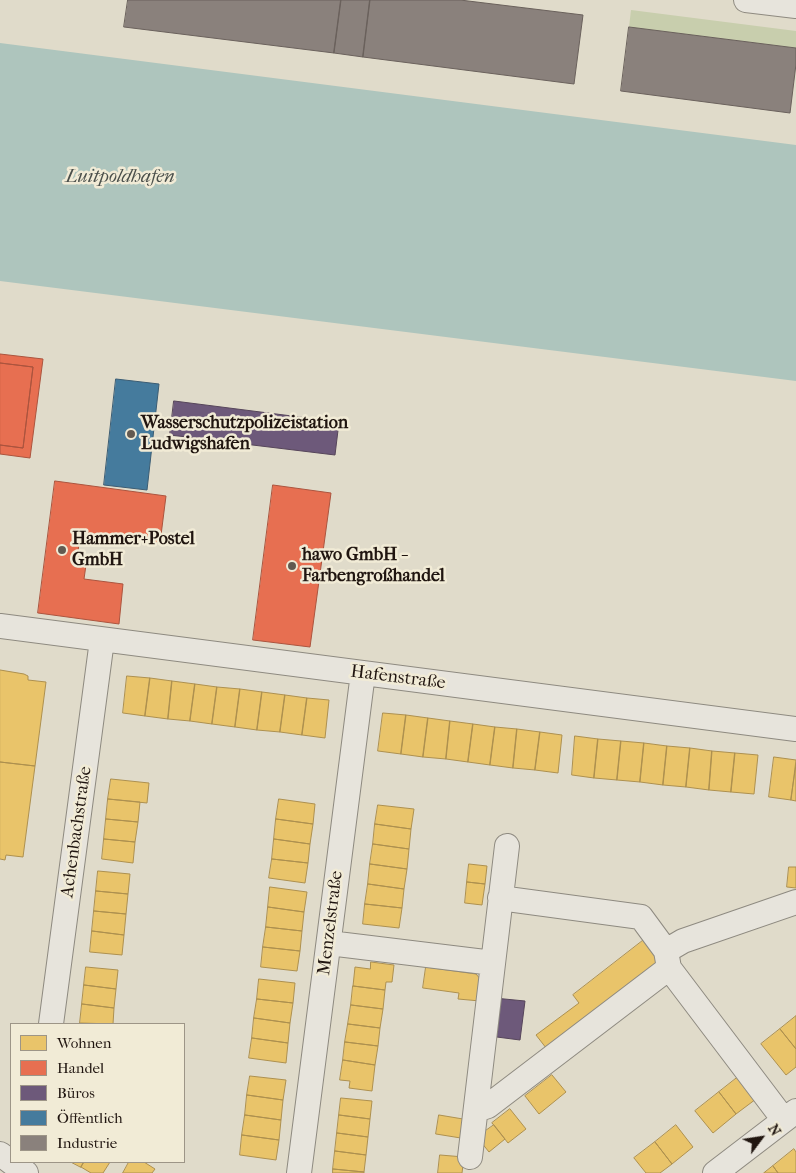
<!DOCTYPE html>
<html>
<head>
<meta charset="utf-8">
<style>
	body { margin:0 }
	#map { position:relative; width:796px; height:1173px; overflow:hidden; background:#e0dbca; font-family:"IM FELL French Canon",serif }
	canvas { display:block }
	.legend { position:absolute; left:10px; top:1023px; width:175px; height:140px; box-sizing:border-box; background:#f1ebd6; border:1px solid #9d9587; margin:0; padding:6px 9px; list-style:none; font-size:15px; color:#201510 }
	.legend li { display:flex; align-items:center; gap:10px; height:25px }
	.legend b { width:25px; border:1px solid #9d9587 }
	.north { position:absolute; left:736px; top:1113px; width:50px; height:50px; -webkit-text-stroke:4px #f1ebd6; paint-order:stroke; rotate:59deg; font-size:14px; font-weight:700; line-height:20px; text-align:center; color:#201510 }
	.north::after { content:''; display:block; margin:auto; width:18px; height:22px; background:#201510; clip-path:polygon(50% 0,100% 100%,50% 72%,0 100%) }
</style>
</head>
<body>
<div id="map">
<canvas width="796" height="1173"></canvas>
<ul class="legend">
<li><b style="height:14px;background:#e9c46a"></b>Wohnen</li>
<li><b style="height:14px;background:#e76f51"></b>Handel</li>
<li><b style="height:14px;background:#6d597a"></b>Büros</li>
<li><b style="height:14px;background:#457b9d"></b>Öffentlich</li>
<li><b style="height:14px;background:#8a817c"></b>Industrie</li>
</ul>
<div class="north">N</div>
</div>
<script>
const context = document.querySelector('canvas').getContext('2d');
context.lineJoin = 'round';
function fill(path, color) { context.fillStyle = color; context.fill(path, 'evenodd'); }
function trace(path, color, width, dash) { context.strokeStyle = color; context.lineWidth = width; context.lineCap = dash ? 'butt' : 'round'; context.setLineDash(dash || []); context.stroke(path); }
function drawText(font, color, halo, rows, align = 'center') {
  context.font = font + ' "IM FELL French Canon",serif'; context.lineWidth = 5; context.setLineDash([]); context.textBaseline = 'middle'; context.strokeStyle = halo; context.fillStyle = color; for (const [text, x, y, turn = 0] of rows) {
    context.save(); context.translate(x, y); context.rotate((+turn || 0) * Math.PI / 180); context.textAlign = isNaN(turn) ? turn : align; if (halo) context.strokeText(text, 0, 0); context.fillText(text, 0, 0); context.restore();
  }
}
fill(new Path2D(`
	M631,10L796,31V48L629,27Z`), '#c8cead');
fill(new Path2D(`
	M0,43L796,145V381L0,281Z`), '#aec5bd');
const homes = new Path2D(`
	M0,670L24,674L28,676V680L46,682L35,766L0,762Z
	M127,676L150,678L145,716L123,713Z
	M150,678L172,681L168,719L145,716Z
	M172,681L195,684L190,721L168,719Z
	M195,684L217,687L212,724L190,721Z
	M217,687L240,689L235,727L212,724Z
	M240,689L262,692L257,730L235,727Z
	M262,692L285,695L280,732L257,730Z
	M285,695L307,698L302,735L280,732Z
	M307,698L329,700L325,738L302,735Z
	M383,713L406,715L401,754L378,751Z
	M406,715L428,718L423,757L401,754Z
	M428,718L450,721L446,759L423,757Z
	M450,721L473,724L468,762L446,759Z
	M473,724L495,727L490,765L468,762Z
	M495,727L517,729L513,768L490,765Z
	M517,729L540,732L535,770L513,768Z
	M540,732L562,735L558,773L535,770Z
	M575,736L598,739L594,778L572,775Z
	M598,739L621,741L617,780L594,778Z
	M621,741L644,743L640,782L617,780Z
	M644,743L667,746L663,785L640,782Z
	M667,746L690,748L686,787L663,785Z
	M690,748L712,751L709,790L686,787Z
	M712,751L735,753L731,792L709,790Z
	M735,753L758,755L754,794L731,792Z
	M774,757L796,760L791,800L769,797Z
	M0,762L35,766L23,857L6,855L5,860L0,859Z
	M796,765V801L791,800Z
	M111,779L149,783L147,803L108,799Z
	M108,799L140,802L138,822L106,819Z
	M279,799L315,804L313,824L276,819Z
	M378,805L414,809L411,829L375,824Z
	M106,819L138,822L135,842L104,839Z
	M276,819L313,824L310,844L274,839Z
	M375,824L411,829L409,849L373,844Z
	M104,839L135,842L133,863L102,859Z
	M274,839L310,844L308,863L272,859Z
	M373,844L409,849L407,869L370,864Z
	M272,859L308,863L305,883L269,878Z
	M370,864L407,869L404,889L368,884Z
	M469,864L487,866L485,884L467,882Z
	M789,867H796V888L787,887Z
	M98,871L130,874L128,894L96,891Z
	M467,882L485,884L482,905L465,903Z
	M368,884L404,889L402,908L365,904Z
	M270,887L307,892L304,912L268,907Z
	M96,891L128,894L126,914L94,911Z
	M365,904L402,908L399,928L363,924Z
	M268,907L304,912L302,931L266,927Z
	M94,911L126,914L124,935L92,931Z
	M266,927L302,931L300,951L263,947Z
	M92,931L124,935L122,955L90,952Z
	M645,939L658,956L657,972L550,1053L536,1035L579,1003L573,995Z
	M263,947L300,951L297,971L261,967Z
	M371,962L394,965L392,982H386L385,990L353,986L355,967L370,969Z
	M86,967L118,970L116,989L84,985Z
	M426,967L476,974L482,981L480,1001L458,999L459,993L423,988Z
	M259,979L295,983L293,1003L257,999Z
	M84,985L116,989L114,1008L82,1004Z
	M353,986L385,990L383,1009L351,1005Z
	M257,999L293,1003L290,1023L254,1018Z
	M82,1004L114,1008L113,1024L80,1023Z
	M351,1005L383,1009L380,1028L348,1024Z
	M796,1016V1049L780,1029Z
	M254,1018L290,1023L288,1043L252,1038Z
	M348,1024L380,1028L378,1046L345,1042Z
	M780,1029L796,1049V1067L786,1075L761,1044Z
	M252,1038L288,1043L286,1063L249,1058Z
	M345,1042L378,1046L375,1065L343,1060Z
	M343,1060L375,1065L372,1091L349,1088L350,1081L340,1080Z
	M552,1075L566,1092L539,1114L525,1096Z
	M250,1076L286,1080L283,1100L247,1095Z
	M738,1077L756,1099L736,1114L719,1092Z
	M719,1092L736,1114L713,1133L695,1111Z
	M247,1095L283,1100L281,1120L245,1115Z
	M341,1098L372,1101L370,1119L339,1115Z
	M510,1109L526,1129L508,1143L492,1123Z
	M245,1115L281,1120L279,1140L242,1135Z
	M339,1115L370,1119L368,1137L337,1133Z
	M439,1115L469,1120L467,1139L436,1134Z
	M494,1125L505,1139L489,1152L477,1137Z
	M676,1125L693,1147L672,1164L655,1142Z
	M337,1133L368,1137L366,1155L335,1151Z
	M242,1135L279,1140L276,1160L240,1155Z
	M655,1142L672,1164L660,1173H646L634,1158Z
	M794,1149L796,1152V1173H778L773,1166Z
	M335,1151L366,1155L364,1172L333,1169Z
	M440,1155L464,1157L462,1173H438Z
	M71,1162H84L81,1167Z
	M84,1162H110L103,1173H91L81,1167Z
	M129,1162H144L155,1169L152,1173H123Z
	M773,1166L778,1173H764Z
	M333,1169L364,1172V1173H333Z`);
fill(homes, '#e9c46a');
trace(homes, '#ad904f', 1);
const shops = new Path2D(`
	M0,354L43,359L30,458L0,454V445L23,448L33,367L0,363Z
	M0,363L33,367L23,448L0,445Z
	M55,481L166,496L160,543L81,532L77,557L87,558L84,579L123,584L119,624L38,613Z
	M273,485L331,493L310,647L253,640Z`);
fill(shops, '#e76f51');
trace(shops, '#ab543e', 1);
const offices = new Path2D(`
	M174,401L339,422L335,455L170,435Z
	M494,998L525,1001L520,1040L489,1036Z`);
fill(offices, '#6d597a');
trace(offices, '#56455a', 1);
const public = new Path2D(`
	M116,379L159,384L147,490L104,485Z`);
fill(public, '#457b9d');
trace(public, '#3a5c73', 1);
const industry = new Path2D(`
	M128,0H341L334,53L124,27Z
	M341,0H370L363,57L334,53Z
	M370,0H460L583,15L574,84L363,57Z
	M629,27L796,48V64L790,113L621,91Z`);
fill(industry, '#8a817c');
trace(industry, '#6a615c', 1);
const minor = new Path2D(`
	M746,0L796,6
	M0,626L796,729
	M329,943L493,963
	M666,951L683,941L796,902
	M669,968L784,1120
	M51,1024L102,640
	M476,1110L488,1106L669,968L666,951L641,917L500,898
	M0,1154L26,1173
	M470,1157L507,846
	M299,1173L363,673
	M715,1173L796,1111`);
trace(minor, '#8e8a80', 26);
trace(minor, '#e7e4dc', 24);
for (const [x, y, r, color] of [
	[131,434,5,"#635a51"],
	[62,550,5,"#635a51"],
	[292,566,5,"#635a51"]
]) { const dot = new Path2D(); dot.arc(x, y, r, 0, 2 * Math.PI); context.fillStyle = color; context.fill(dot); trace(dot, '#f1ebd6', 2); }
drawText('bold 18px', '#201510', '#f1ebd6', [
	["Wasserschutzpolizeistation",141,424],
	["Ludwigshafen",141,445],
	["Hammer+Postel",72,540],
	["GmbH",72,561],
	["hawo GmbH -",302,556],
	["Farbengroßhandel",302,577]
], 'left');
drawText('18px', '#201510', '#f1ebd6', [
	["Hafenstraße",398,678,7],
	["Achenbachstraße",77,832,-82],
	["Menzelstraße",331,923,-83]
]);
drawText('italic 19px', '#4a4f4b', '#f1ebd6', [
	["Luitpoldhafen",120,177]
]);
</script>
</body>
</html>
